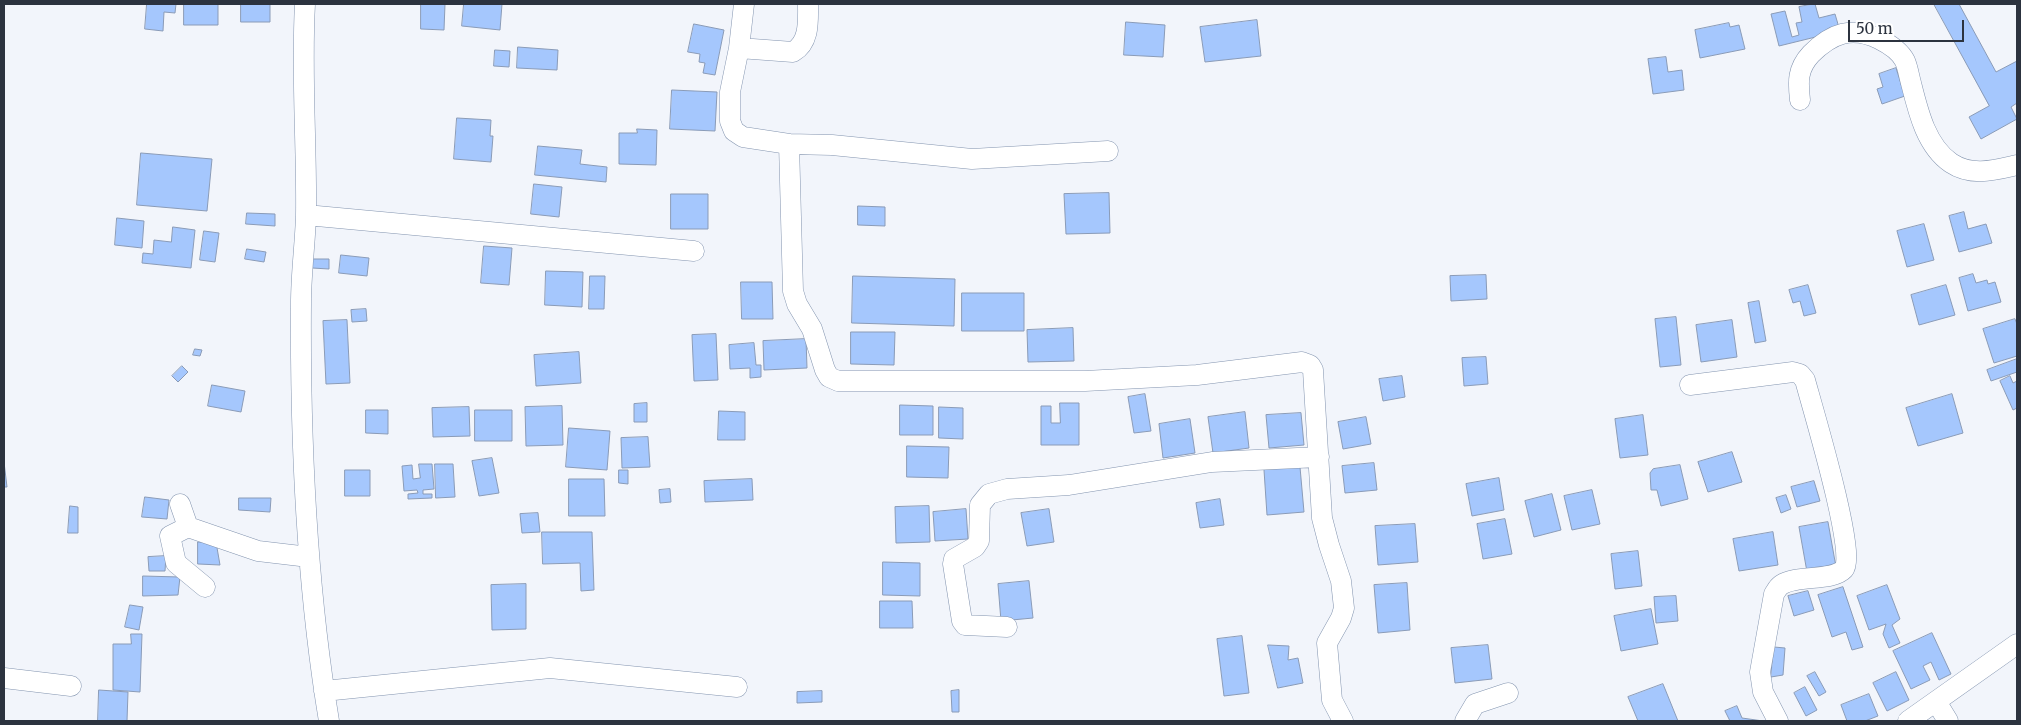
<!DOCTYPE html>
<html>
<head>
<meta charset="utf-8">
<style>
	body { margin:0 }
	#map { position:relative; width:2021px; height:725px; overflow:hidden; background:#f2f5fb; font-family:Merriweather,serif }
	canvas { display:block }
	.frame { position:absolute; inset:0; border:5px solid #2c333f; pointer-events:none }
	.scale { position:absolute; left:1848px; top:20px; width:116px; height:22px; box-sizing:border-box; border:2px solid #2c333f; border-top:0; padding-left:6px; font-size:15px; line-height:18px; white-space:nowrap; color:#2c333f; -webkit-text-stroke:4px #fff; paint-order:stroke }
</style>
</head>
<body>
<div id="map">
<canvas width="2021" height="725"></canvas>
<div class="frame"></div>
<div class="scale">50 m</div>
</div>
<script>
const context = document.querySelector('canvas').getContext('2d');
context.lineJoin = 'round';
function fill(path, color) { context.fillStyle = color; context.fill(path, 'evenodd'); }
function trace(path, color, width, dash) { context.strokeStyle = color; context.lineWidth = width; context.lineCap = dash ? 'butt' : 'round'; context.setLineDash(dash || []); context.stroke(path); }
const building = new Path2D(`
	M147,4H176L175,13L164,12L163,31L145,29Z
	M184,4H218V25H184Z
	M241,4H270V22H241Z
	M421,4H445L444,30L421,29Z
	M464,4H502L500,30L462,26Z
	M1815,4L1819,18L1835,14L1840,31L1779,46L1771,14L1785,11L1792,37L1799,35L1796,23L1802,22L1799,7Z
	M1934,4H1959L1996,72L2017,61V103L2011,107L2017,119L1981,139L1969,117L1989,106Z
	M1257,20L1261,56L1205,62L1200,27Z
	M1126,22L1165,25L1163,57L1124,55Z
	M1729,23L1730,27L1739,25L1745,49L1700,58L1695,30Z
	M694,24L724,30L715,75L703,73L705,63L699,62L700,54L688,52Z
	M518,47L558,50L557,70L517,68Z
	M495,50L510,51L509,67L494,66Z
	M1666,57L1668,72L1682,70L1684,90L1653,94L1648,59Z
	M1896,68L1905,96L1882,104L1877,89L1883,87L1879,74Z
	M672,90L717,92L715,131L670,129Z
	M457,118L491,120L490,136H493L491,162L454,159Z
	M637,129L657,130L656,165L619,164V133H637Z
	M538,146L582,150L580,164L607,167L606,182L535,175Z
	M141,153L212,159L207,211L137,205Z
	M534,184L562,187L559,217L531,214Z
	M1109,193L1110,233L1066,234L1064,194Z
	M671,194H708V229H671Z
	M858,206L885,207V226L858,225Z
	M1964,212L1968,229L1986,224L1992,243L1959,252L1949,216Z
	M247,213L275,214V226L246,224Z
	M117,218L144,221L142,248L115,245Z
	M1924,224L1934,260L1907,267L1897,231Z
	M173,227L195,230L191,268L142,263L143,253L153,254L154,240L171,242Z
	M204,231L219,233L215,262L200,260Z
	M484,246L512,248L509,285L481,283Z
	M247,249L266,252L264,262L245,259Z
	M341,255L369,258L367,276L339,273Z
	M312,259H329V269L312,268Z
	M546,271L583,272L582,307L545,305Z
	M1973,274L1976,283L1987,280L1988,284L1995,282L2001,302L1968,311L1959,278Z
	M1486,275L1487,299L1451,301L1450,276Z
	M590,276H605L604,309H589Z
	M853,276L955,279L954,326L852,323Z
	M741,282H772L773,319H742Z
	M1808,285L1816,313L1804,316L1800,301L1793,303L1789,290Z
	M1946,285L1955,315L1919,325L1911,295Z
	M962,293H1024V331H962Z
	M1759,301L1766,341L1755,343L1748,303Z
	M366,309L367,321L352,322L351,310Z
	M1676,317L1681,365L1660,367L1655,319Z
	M2015,319L2017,324V356L1994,363L1983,329Z
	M347,320L350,383L326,384L323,321Z
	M1732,320L1737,357L1701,362L1696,325Z
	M1073,328L1074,361L1028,362L1027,330Z
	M851,332H895L894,365L851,364Z
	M716,334L718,380L694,381L692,335Z
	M806,339L807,368L764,370L763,341Z
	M754,343L756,365H761V377L750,378V368L730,369L729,345Z
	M195,349L202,350L200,356L193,355Z
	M579,352L581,383L536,386L534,355Z
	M1486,357L1488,384L1464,386L1462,358Z
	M2017,359V372L1991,381L1987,370Z
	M182,366L188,372L178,382L172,376Z
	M1402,376L1405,397L1383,401L1379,379Z
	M2010,376L2013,383L2017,381V408L2013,410L2000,381Z
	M212,385L245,391L241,412L208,406Z
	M1145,394L1151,431L1134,433L1128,397Z
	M1952,394L1963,433L1918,446L1906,408Z
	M647,403V422H634V404Z
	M1060,403H1079V445H1041V406H1051V423H1060Z
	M900,405L933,406V435H900Z
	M562,406L563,445L526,446L525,407Z
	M469,407L470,436L433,437L432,408Z
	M939,407L963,408V439L939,438Z
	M366,410H388V434L366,433Z
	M475,410H512V441H475Z
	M719,411L745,412V440H718Z
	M1245,412L1249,448L1213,453L1208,417Z
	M1301,413L1304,445L1269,448L1266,415Z
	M1643,415L1648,455L1620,458L1615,419Z
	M1366,417L1371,444L1343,449L1338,422Z
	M1190,419L1195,453L1163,458L1159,424Z
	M569,428L610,431L607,470L566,467Z
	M648,437L650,467L622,468L621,438Z
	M907,446L949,447L948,478L907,477Z
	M1732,452L1742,482L1708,492L1698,462Z
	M492,458L499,493L479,496L472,461Z
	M4,462L7,487H4Z
	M1374,463L1377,490L1345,493L1342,466Z
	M419,464H432L434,489L423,490V494H432V498L408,499V494L418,493L417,490L404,491L402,466L412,465L413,479L420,478Z
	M435,464H453L455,497L436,498Z
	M1680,465L1688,499L1661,506L1657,490H1651L1650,473L1653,469Z
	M1300,467L1304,512L1267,515L1264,470Z
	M345,470H370V496H345Z
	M619,470H628V484L619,483Z
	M1499,478L1504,510L1472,516L1466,484Z
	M569,479H604L605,516H569Z
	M752,479L753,500L705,502L704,481Z
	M1814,481L1820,501L1797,507L1791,487Z
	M670,489L671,502L660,503L659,490Z
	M1592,490L1600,524L1572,530L1564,496Z
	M1552,494L1561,530L1534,537L1525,501Z
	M1786,495L1791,509L1781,513L1776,498Z
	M145,497L169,500L167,519L142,517Z
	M239,498H271L270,512L239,510Z
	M1220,499L1224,525L1200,528L1196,503Z
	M70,506L78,507V533H68Z
	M929,506L930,542L896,543L895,507Z
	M966,509L968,539L935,541L933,512Z
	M1049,509L1054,542L1027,546L1021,513Z
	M538,513L540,532L522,533L520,514Z
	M1505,519L1512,554L1483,559L1477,524Z
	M1828,522L1836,567L1807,572L1799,527Z
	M1415,524L1418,562L1378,565L1375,526Z
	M542,532H592L594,590L581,591L580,563L543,564Z
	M1773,532L1778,565L1739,571L1733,539Z
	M198,542H216L220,565L198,564Z
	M1638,551L1642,586L1615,589L1611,554Z
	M166,556L165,571H149L148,557Z
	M883,562L920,563V596L883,595Z
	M143,576L180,577L178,595L143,596Z
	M1029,581L1033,618L1001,621L998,584Z
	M1407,583L1410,630L1378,633L1374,585Z
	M526,584V629L492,630L491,585Z
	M1887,585L1900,619L1892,625L1900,643L1889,648L1883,634L1886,624L1869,630L1857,596Z
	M1843,587L1863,647L1852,650L1846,632L1832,637L1818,595Z
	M1808,591L1814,610L1794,616L1788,596Z
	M1676,596L1678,621L1656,623L1654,597Z
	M880,601H912L913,628H880Z
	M130,605L143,607L139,630L125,627Z
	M1651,609L1658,644L1621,651L1614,616Z
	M1932,633L1951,674L1939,680L1931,662L1923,666L1930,680L1911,689L1893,651Z
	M131,634H142L140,692L113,690V644H131Z
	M1242,636L1249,693L1224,696L1217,639Z
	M1268,645L1289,646L1288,660L1298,658L1303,683L1278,688Z
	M1488,645L1492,679L1455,683L1451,648Z
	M1774,647L1785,648L1783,675L1771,677Z
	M1815,672L1826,692L1819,696L1807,676Z
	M1896,672L1909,700L1887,711L1873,683Z
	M1663,684L1678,721H1638L1628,697Z
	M1805,687L1817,710L1806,716L1794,693Z
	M99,690L128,692L127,721H98Z
	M959,690V712H952L951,691Z
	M822,691V702L797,703V692Z
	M1869,694L1878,716L1865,721H1847L1841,705Z
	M1737,706L1742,718L1763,721H1730L1725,711Z`);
fill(building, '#a5c7fd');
trace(building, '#8a9bb7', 1);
const minor = new Path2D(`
	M305,4C301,74 307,145 306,216C305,245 301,274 301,303C300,442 306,583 329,721
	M744,4L739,48L730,92V121L734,131L743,137L789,144L793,291L797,304L812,329L825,370L829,377L838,381H1085L1197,375L1302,362L1310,365L1313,370L1322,518L1329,545L1341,581L1344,608L1341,618L1327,643L1332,700L1343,721
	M739,48L793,52C810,42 808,21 808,4
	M1800,100C1798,82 1797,69 1811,54C1832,33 1852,26 1879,39C1889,44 1900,51 1905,61C1908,68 1909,76 1911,83C1918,111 1926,146 1951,163C1972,177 1995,170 2017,165
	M789,144L832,145L972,159L1108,151
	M306,215L694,251
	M1690,385L1793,372L1800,374L1805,380C1812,406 1857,555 1844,569C1832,582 1797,574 1781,585C1778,587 1776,591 1774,594L1760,672L1763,692L1778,721
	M180,504L188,527L258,551L309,557
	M188,527L170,536L176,563L205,587
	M1007,627L965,625L962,621L953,564L954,559L975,547L979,541L980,505L989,494L1007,489L1069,485L1212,462L1319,457
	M4,678L71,686
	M324,691L550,668L737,687
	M1937,703L1948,721
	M1465,721L1475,704L1508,693
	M1908,721L2017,644`);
trace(minor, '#8394af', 21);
trace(minor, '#fff', 20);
</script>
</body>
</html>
